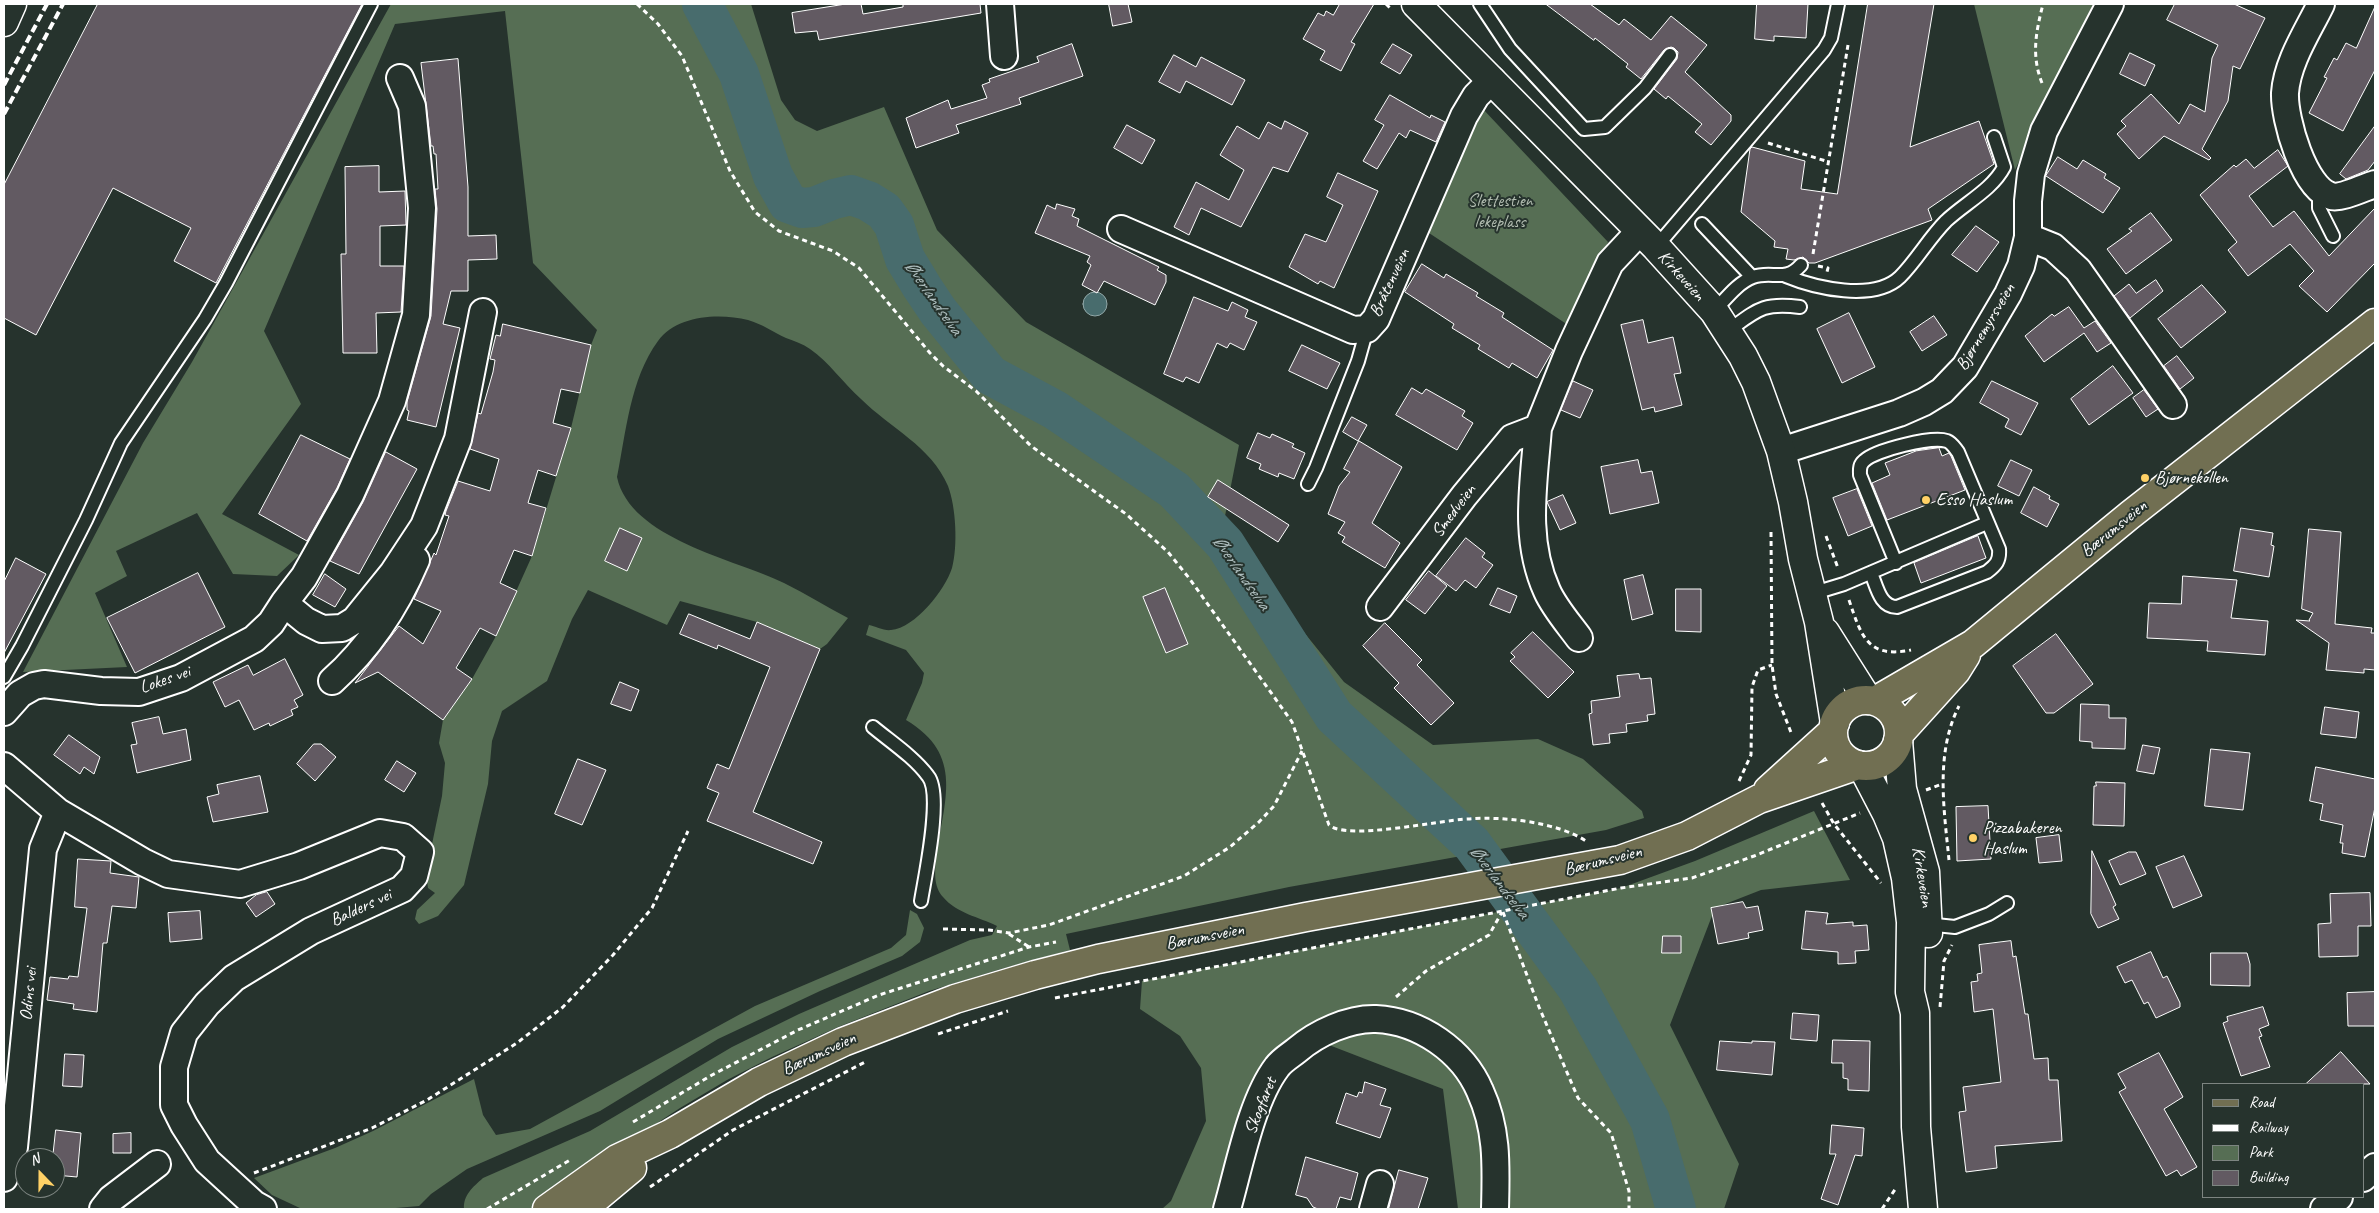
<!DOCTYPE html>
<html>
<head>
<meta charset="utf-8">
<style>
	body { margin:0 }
	#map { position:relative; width:2379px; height:1213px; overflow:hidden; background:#26332d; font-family:Caveat,sans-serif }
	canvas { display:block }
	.frame { position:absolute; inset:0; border:5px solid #fff; pointer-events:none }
	.legend { position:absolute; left:2202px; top:1083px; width:162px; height:115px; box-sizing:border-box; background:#26332d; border:1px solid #7d8581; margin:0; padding:6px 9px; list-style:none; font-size:15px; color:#fff }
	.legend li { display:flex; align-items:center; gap:10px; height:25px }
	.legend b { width:25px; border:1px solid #7d8581 }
	.north { position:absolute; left:15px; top:1148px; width:50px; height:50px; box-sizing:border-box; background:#26332d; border:1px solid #7d8581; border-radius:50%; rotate:338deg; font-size:14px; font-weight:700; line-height:20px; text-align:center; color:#fff }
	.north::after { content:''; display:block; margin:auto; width:18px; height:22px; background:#ffd166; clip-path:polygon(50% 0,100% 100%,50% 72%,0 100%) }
</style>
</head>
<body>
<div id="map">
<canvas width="2379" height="1213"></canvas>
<div class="frame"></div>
<ul class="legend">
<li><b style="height:6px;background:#716f52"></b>Road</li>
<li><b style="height:6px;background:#fff"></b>Railway</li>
<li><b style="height:14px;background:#566e54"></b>Park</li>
<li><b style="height:14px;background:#625a62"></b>Building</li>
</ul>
<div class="north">N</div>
</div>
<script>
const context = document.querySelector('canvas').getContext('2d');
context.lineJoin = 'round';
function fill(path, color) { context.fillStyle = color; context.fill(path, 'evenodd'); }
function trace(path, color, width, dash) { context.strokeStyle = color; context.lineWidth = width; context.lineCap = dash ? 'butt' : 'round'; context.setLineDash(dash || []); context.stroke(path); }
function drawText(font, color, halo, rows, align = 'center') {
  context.font = font + ' Caveat,sans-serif'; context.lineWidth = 4; context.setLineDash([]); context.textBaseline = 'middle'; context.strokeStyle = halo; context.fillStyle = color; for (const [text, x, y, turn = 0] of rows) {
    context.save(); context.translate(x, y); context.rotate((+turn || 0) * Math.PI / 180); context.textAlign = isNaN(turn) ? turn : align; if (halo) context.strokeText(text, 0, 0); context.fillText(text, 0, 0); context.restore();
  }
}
fill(new Path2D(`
	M391,4H751L781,100L795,120L817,131L884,107L937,230L1026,322L1239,445L1224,521L1282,605L1344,682L1433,745L1538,739L1583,759L1642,811L1644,818L1606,830L1289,887L1066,934L1070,950L1001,969L929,991L838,1027L772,1057L727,1080L680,1108L610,1154L535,1209H464C463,1195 473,1187 483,1178L590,1131L732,1047L799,1014L970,940L992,935L997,926C979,917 956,913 943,897C933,886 935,871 936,857C944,801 965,755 906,720L922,683L924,673L906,650L866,635L869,625C875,626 884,631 891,630C915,628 945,590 952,568C958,546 956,507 948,486C931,446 890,428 861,399C843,383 829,362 810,349C803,344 794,341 786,338C773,332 762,324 748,320C719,313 677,315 658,341C630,379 626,433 617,477C630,539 735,559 784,583C806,594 827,607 848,618L827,644L820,649L757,622L680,601L667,625L588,590L572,619L547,681L502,711L492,741L488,784L464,885L438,916L419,924L415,919L417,910L435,893L428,888L426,873L442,796L445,763L439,743L443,720L472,679L496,636L532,556L571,428L591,345L597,330L533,263L505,11L395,24L264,331L301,404L222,514L299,555L277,576L233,574L197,513L116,551L127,576L95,593L127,667L23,672L143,443L192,362Z
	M1974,4H2093L2015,170Z
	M1482,108L1608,242L1571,327L1429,233Z
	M1814,811L1850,880L1761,890L1715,908L1670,1025L1739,1164L1724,1209H1458L1443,1089L1316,1040L1270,1066L1216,1209H1162L1171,1201L1206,1121L1201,1068L1180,1036L1140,1009L1142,981L1621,888L1695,861Z
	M910,910L917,914L924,928L920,942L902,956L820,991L718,1039L600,1111L467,1169L431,1194L419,1206L384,1209H302L272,1195L254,1178L335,1148L373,1131L474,1079L483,1115L496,1135L530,1129L755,1006L891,948L906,935Z`), '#566e54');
const water = new Path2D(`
	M1083 304a12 12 0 1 1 24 0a12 12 0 1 1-24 0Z`);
fill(water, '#486c6d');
trace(water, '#91a7a7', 1);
trace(new Path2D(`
	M702,4L739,74L773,176L788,203L802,208L814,207L834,199L851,195L868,201L884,211L894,225L905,259L922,287L938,311L990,375L1055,410L1174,490L1225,544L1334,716L1472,844L1578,989L1650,1120L1676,1209`), '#486c6d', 40);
const building = new Path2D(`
	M98,4H362L216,283L174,261L191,228L113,188L36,335L4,318V185Z
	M846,4H861L863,14L903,7V4H980L981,13L819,40L817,31L795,33L792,13Z
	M1109,4H1128L1132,22L1113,26Z
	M1340,4H1374L1351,42L1355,44L1341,71L1320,60L1325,51L1303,39L1318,13L1324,16L1326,11L1333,15Z
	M1546,4H1590L1619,25L1624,19L1651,40L1671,16L1707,45L1685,72L1731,115V121L1711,145L1695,132L1702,124L1668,96L1666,99L1654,89L1677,59L1678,52L1674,48L1671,47L1664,50L1641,79L1626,67L1628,64L1595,38L1594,40Z
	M1757,4H1808L1806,38L1774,36V41L1755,39Z
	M1868,4H1934L1910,147L1979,121L1994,164L1928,209L1932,220L1815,263H1809L1803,257L1794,260L1786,259L1788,249L1774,247L1775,241L1741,212L1750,149L1752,147L1805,161L1801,189L1837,194Z
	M2175,4H2234L2265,18L2240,69L2233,66L2228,101L2202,149L2211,158L2209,160L2164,136L2139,159L2117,134L2126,126L2121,121L2151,94L2179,124L2190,104L2205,112L2212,58L2218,45L2167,20Z
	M2375,7V70L2343,131L2309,113L2327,78L2324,77L2334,58L2337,60L2346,43L2356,48Z
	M1072,44L1083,76L1019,98L1021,104L956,125L959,133L916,148L906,118L948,100L951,109L987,98L982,85L990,82L989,79L1039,62L1037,57Z
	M1393,44L1412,55L1400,74L1381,63Z
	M2130,53L2155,65L2145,86L2120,74Z
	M1174,55L1196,67L1201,57L1245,80L1232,105L1186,81L1180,93L1159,82Z
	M458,59L468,187V236L496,235L497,259L468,260V291H451L443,324L460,328L436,427L407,420L409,411L407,410V402L431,316L437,209L435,189H438L436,154H434L433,146H431L421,63Z
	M1390,95L1430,118L1431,115L1445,122L1436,142L1410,130L1406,138L1399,133L1377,169L1363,161L1384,125L1375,120Z
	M1285,121L1308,133L1288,172L1273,167L1241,227L1201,208L1189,235L1174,227L1196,182L1229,200L1244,170L1220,155L1237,126L1259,139L1268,122L1281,129Z
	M1127,125L1155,140L1142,164L1114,148Z
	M2375,126V161L2368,170L2346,179L2340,174Z
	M2278,150L2288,166L2249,196L2273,227L2294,211L2329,256L2375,208V263L2327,312L2299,286L2314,271L2290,244L2248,276L2228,250L2237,242L2200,195L2234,165L2236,167L2246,159L2254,168Z
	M2058,157L2077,169L2083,160L2106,174L2104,178L2120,188L2103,213L2046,176Z
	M379,166V192L405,191L406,225L380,226V266H404L401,312L376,313L377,353H343L341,254H346L345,167Z
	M1338,173L1378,191L1334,288L1320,281L1318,284L1289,267L1305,234L1326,242L1343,205L1327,197Z
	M1057,204L1075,209L1072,216L1079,219L1077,226L1159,267L1157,270L1166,275V282L1155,305L1104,281L1097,293L1082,285L1091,265L1087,262L1090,256L1035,233L1047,205L1055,209Z
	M2151,213L2172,240L2126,274L2107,249L2132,231L2129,229Z
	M1976,226L1999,242L1977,272L1952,255Z
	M1422,264L1444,278L1446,274L1478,293L1476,296L1504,313L1502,317L1553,350L1537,378L1512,363L1509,368L1478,349L1480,345L1452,328L1454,324L1405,292Z
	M2156,280L2163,291L2130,318L2114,296L2129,284L2136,293Z
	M2202,285L2226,312L2181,348L2158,319Z
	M1194,297L1228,311L1232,302L1248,310L1245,317L1257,322L1244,350L1230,343L1227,348L1217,343L1199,383L1186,377L1183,382L1164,374Z
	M2069,307L2084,328L2095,321L2111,343L2097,352L2084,333L2044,362L2025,336L2052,314L2054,316Z
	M1849,313L1875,367L1842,383L1817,329Z
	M1934,316L1947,335L1922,351L1910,332Z
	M1643,320L1648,343L1673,337L1681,373L1674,374L1682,405L1655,412L1654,407L1642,410L1621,325Z
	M503,324L591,345L580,393L561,389L553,423L571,428L556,476L538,470L528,503L546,508L532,556L514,550L500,583L517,591L496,636L480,628L456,668L472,679L443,720L378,672L355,683L399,626L423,644L441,611L414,599L434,553L436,555L449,516L445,515L446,511L458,481L490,491L499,459L470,449L478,413L481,414L493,372L495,360L490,359L496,335L500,336Z
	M1302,345L1340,363L1327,389L1289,371Z
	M2177,356L2194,378L2180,389L2164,366Z
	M2113,366L2133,393L2089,425L2071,399Z
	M1573,381L1593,390L1580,418L1561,410Z
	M1992,381L2038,403L2021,435L2005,427L2009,419L1980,403Z
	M1412,388L1422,394L1426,389L1465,411L1462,416L1473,423L1457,450L1396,415Z
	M2144,390L2158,409L2146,417L2133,398Z
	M1352,417L1367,425L1358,441L1343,432Z
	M1258,433L1270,438L1272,434L1294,444L1292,447L1305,453L1294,479L1279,473L1278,477L1259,469L1261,464L1247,458Z
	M301,435L350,459L337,488L307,541L259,514Z
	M1359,441L1402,467L1372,523L1400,543L1385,568L1342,542L1345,537L1338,533L1345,522L1328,514L1339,486L1350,472L1344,469Z
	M1939,448L1942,456L1949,453L1951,456L1965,490L1887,520L1872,483L1890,475L1885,463L1916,451Z
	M386,452L417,469L359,574L330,561L363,502Z
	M1638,460L1641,473L1652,471L1659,503L1610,514L1601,467Z
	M2011,460L2032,470L2019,496L1998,486Z
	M1218,480L1289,525L1278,542L1208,497Z
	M2034,487L2050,496L2049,499L2059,504L2047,527L2021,513Z
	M1857,489L1872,526L1848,536L1833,498Z
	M1563,495L1576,523L1560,530L1547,502Z
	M620,528L642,538L627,571L605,561Z
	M2241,528L2273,533L2271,545L2274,546L2269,577L2234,571Z
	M2309,529L2341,532L2335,624L2372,628L2371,633H2375V670L2364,669V673L2326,670L2329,643L2296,620L2310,621L2309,620L2313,613L2302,609Z
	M1978,536L1986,558L1921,583L1914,563Z
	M1466,538L1485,553L1482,557L1493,565L1476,588L1465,580L1456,591L1436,576Z
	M16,558L46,574L4,653V582Z
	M1429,571L1447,586L1425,614L1406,600Z
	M198,573L225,627L135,673L107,618Z
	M325,574L346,589L335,607L313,595Z
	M1643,575L1653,614L1632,620L1624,580Z
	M2183,576L2237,580L2231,618L2268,621L2265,655L2207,651L2208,641L2147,638L2149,603L2181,604Z
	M1165,588L1188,644L1166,653L1143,597Z
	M1498,588L1517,596L1510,613L1490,605Z
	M1676,589H1701V632L1676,631Z
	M689,614L750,639L757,622L820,649L753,812L822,842L813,864L707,821L719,793L707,788L717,764L729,769L770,667L718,645L717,649L680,634Z
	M1385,623L1422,660L1417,665L1454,703L1431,725L1394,688L1399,683L1363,646Z
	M1533,632L1574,672L1548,698L1510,661L1515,657L1511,653Z
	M2056,634L2093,684L2054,713H2046L2013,666Z
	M285,659L303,695L294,700L298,707L291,710L293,715L270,726L269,723L254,730L239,700L225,707L213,682L248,665L253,675Z
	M1639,674L1640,679L1651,678L1655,714L1647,715L1648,721L1626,724L1627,732L1609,734L1610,743L1593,745L1589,714L1592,713L1591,701L1620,697L1617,676Z
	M620,682L639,690L631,711L611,704Z
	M2081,704L2109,705V718H2126L2125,749L2092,748V742L2080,741Z
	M2325,707L2359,712L2356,738L2321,734Z
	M159,717L163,734L186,729L191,760L137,773L131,745L137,744L132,723Z
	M69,735L100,757L94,774L84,767L80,774L54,755Z
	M314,744H321L336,757L315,781L297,764Z
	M2143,745L2160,748L2154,774L2137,771Z
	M2211,749L2250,753L2243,810L2205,806Z
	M578,759L606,770L582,825L555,814Z
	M397,761L416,773L404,792L385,780Z
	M2316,767L2375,779V807L2365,857L2342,853L2343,843H2340L2343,825L2320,820L2323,804L2310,801Z
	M260,776L268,812L213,822L207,797L219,794L217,785Z
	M2096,782L2125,783L2124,826L2093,825L2094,786H2096Z
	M1988,806L1991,859L1957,861L1956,807Z
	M2059,835L2062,861L2039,863L2036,838Z
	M2092,851L2116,905L2113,907L2119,919L2098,928L2091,914Z
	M2129,852H2136L2146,874L2120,885L2109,861Z
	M2184,856L2202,896L2173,908L2156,867Z
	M78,859L111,861L110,873L139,877L136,908L112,906L107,943H103L97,1012L73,1009L74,1004L47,1000L50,977L68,979L69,976L78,977L87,908L75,907Z
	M267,892L275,904L256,917L246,903L256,895Z
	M2370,893L2371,926H2358V956L2319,957L2318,924L2331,923L2330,894Z
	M1743,902L1746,908L1758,906L1763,930L1748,933L1749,938L1718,944L1711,908Z
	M200,911L202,939L170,942L168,913Z
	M1806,911L1828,913L1826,924L1853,922V926L1867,925L1869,950L1855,951L1856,963L1838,964V952L1802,949Z
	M1663,936H1681V953H1662Z
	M2011,941L2013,957L2016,956L2025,1014H2028L2034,1059L2048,1058L2049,1080H2058L2062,1141L1995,1146L1997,1168L1966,1172L1959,1112L1966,1111L1963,1087L2001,1082L1993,1009L1974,1012L1971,982L1978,981L1977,974L1982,973L1979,945Z
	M2151,952L2163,978L2167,976L2180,1003V1007L2156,1018L2148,1002L2144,1004L2132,980L2125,983L2117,967Z
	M2211,953H2247L2250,964V986L2211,985Z
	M2375,992V1026H2348L2347,993Z
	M2263,1007L2269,1025L2259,1029L2262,1036L2259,1037L2270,1067L2241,1076L2223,1023L2228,1021L2227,1017Z
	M1793,1013L1819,1015L1817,1041L1791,1039Z
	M1833,1040L1870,1041L1869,1091L1848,1090V1079L1843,1078V1063H1832Z
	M1720,1041L1752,1043V1041L1775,1042L1772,1075L1717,1070Z
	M2341,1052L2370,1084H2306Z
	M2159,1053L2183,1097L2164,1109L2197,1167L2181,1176L2177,1170L2166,1176L2119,1092L2126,1088L2118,1074Z
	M65,1054L84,1055L82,1087L63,1086Z
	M1365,1082L1386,1089L1380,1105L1391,1108L1380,1138L1336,1123L1346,1093L1357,1097L1359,1092L1362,1093Z
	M1832,1125L1864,1128L1862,1156L1855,1155L1838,1205L1821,1199L1836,1154H1830Z
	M56,1130L81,1133L77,1177L55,1175V1158H53Z
	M131,1133V1153H113V1134Z
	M1306,1157L1358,1173L1351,1200L1340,1197L1336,1209H1318L1313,1207L1307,1198L1296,1195Z
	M1399,1170L1428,1178L1418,1209H1389Z`);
fill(building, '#625a62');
trace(building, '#fff', 1);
const service = new Path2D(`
	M1480,4L1510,49L1584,129L1605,127L1645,88L1670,55
	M2319,191V208L2333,236
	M1702,224L1752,277
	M1656,247L1824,50L1831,38L1838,4
	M1786,276C1815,288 1874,302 1900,277C1917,260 1929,238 1946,221C1965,203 1992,190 2004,167L1994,137
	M1714,311C1725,300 1737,283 1753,277C1772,270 1785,283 1801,265
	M1728,331C1757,310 1763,302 1800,307
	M1308,484L1316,468L1358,361L1367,329
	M1871,573C1877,587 1880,607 1897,607L1987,572C1996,565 2000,561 1999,549L1958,452C1954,447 1952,443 1947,441C1932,436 1875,450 1864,461C1859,465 1860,470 1860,475L1896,563
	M1811,594L1844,584L1987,523
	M4,677L22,646L86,520L121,443L205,319L226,283L371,4
	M873,727C891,742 914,757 928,776C943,794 925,876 921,901
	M1926,924L1955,927L1989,914L2007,903`);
const minor = new Path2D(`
	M1000,4L1004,56
	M2321,4C2308,31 2287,62 2285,93C2284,119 2304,189 2331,196C2341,199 2365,187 2375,184
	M400,78L412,106L422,208L416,315L392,401L350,495L304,577L284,603L306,621L322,629L342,628L355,620L393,573L424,526L458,439L483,312
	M1121,229L1353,330L1367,329L1376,319L1464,116L1476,96L1492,80
	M2028,237L2053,247L2078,270L2173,405
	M1538,428C1534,483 1523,538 1547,591C1554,607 1568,623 1579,638
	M1781,451L1899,413L1924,402L1942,391L1965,367L2008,294L2021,266L2028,237V201L2031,174L2044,131L2110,4
	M1380,607L1464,496L1512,438L1538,428L1569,351L1610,263L1640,231
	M332,681C370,647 396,607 416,560
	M4,712L20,694L34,686L44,684L101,691L139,692L181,678L254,639L271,623L284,603
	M4,766L58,812L143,862L168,874L240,884L299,866L380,833L403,837L420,852L414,876L402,889L311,931L234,978L207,1004L184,1033L174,1067V1105L184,1125L207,1161L254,1204L263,1209
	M4,1178L14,1147L43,849L58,812
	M2363,1178L2375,1167
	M103,1209L111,1199L157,1164
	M1227,1209C1239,1168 1251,1101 1277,1067C1282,1060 1291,1055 1297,1050C1317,1033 1349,1018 1376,1019C1420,1021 1463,1051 1480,1091C1498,1130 1496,1167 1495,1209
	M1373,1209L1380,1184
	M2324,1209L2339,1197`);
const tertiary = new Path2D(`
	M4,22L12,4`);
const secondary = new Path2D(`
	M1416,4L1656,247L1714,311L1743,356L1756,382L1781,451L1793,502L1803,559L1819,622L1835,723
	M1825,632L1868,700
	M1898,741L1902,789L1925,872L1928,933
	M1862,766L1887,814L1897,838L1906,878L1911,922L1910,992L1915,1013L1916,1127L1923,1209`);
const primary = new Path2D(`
	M1833 733a33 33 0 1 1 66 0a33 33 0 1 1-66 0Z
	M1875,701L1973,644L2130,515L2375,323
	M1899,734L1956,671L1966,655
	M1768,790L1833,731
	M547,1209L617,1159L670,1134L759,1082L843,1042L955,999L1035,975L1098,959L1306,917L1620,860L1687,836L1759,799L1858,765
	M583,1209L632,1168`);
trace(service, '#fff', 16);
trace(minor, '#fff', 30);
trace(tertiary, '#fff', 31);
trace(secondary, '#fff', 31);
trace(primary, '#fff', 31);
trace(new Path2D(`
	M637,4L658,24L682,56L730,171L755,212L779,231L833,251L859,268L930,353L943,366L976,391L1031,446L1126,514L1168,552L1189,578L1292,722L1329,825C1347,841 1440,820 1468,819C1502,816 1557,822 1586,841
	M1386,4L1392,10
	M2042,83C2031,55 2036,32 2043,4
	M1768,143L1829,162
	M1813,254L1848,45
	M1818,266L1828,268L1827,272
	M1771,532L1772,665L1776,694L1792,735
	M1826,536L1838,568
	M1849,600C1861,635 1867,659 1911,650
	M1739,781L1751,755L1752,687L1758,670L1772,665
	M1926,790L1942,784
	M1822,803L1834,824L1881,883
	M1949,860C1944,809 1935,753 1959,706
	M1503,912L1539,1007L1578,1098L1611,1133L1629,1191V1209
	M943,929L989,930L1009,933L1049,925L1184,876L1230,847L1259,822L1274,806L1302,751
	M1009,934L1029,947
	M1396,997L1426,971L1489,935L1502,912
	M1055,998L1621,888L1692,878L1754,856L1860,813
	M1940,1007L1944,961L1952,945
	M938,1034L1008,1011
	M633,1122L712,1075L798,1030L879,995L1029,947L1056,942
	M254,1173L372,1128L427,1100L517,1043L563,1007L613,955L652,908L688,831
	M650,1187L733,1130L867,1061
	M487,1209L570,1160
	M1882,1209L1896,1188`), '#fff', 3, [5, 4]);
trace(service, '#26332d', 12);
trace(minor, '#26332d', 26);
trace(tertiary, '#26332d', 28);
trace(secondary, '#26332d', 28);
trace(primary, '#716f52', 28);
trace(new Path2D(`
	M4,85L47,4
	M4,114L63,4`), '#fff', 4, [8, 4]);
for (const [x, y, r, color] of [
	[2145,478,5,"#ffd166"],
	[1926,500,5,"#ffd166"],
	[1973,838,5,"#ffd166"]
]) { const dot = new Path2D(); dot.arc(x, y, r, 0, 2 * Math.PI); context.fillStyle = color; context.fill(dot); trace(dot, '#26332d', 2); }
drawText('18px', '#b3beb2', '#26332d', [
	["Slettestien",1500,201],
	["lekeplass",1500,222]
]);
drawText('18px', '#fff', '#26332d', [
	["Kirkeveien",1681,276,48],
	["Bråtenveien",1390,283,-65],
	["Bjørnemyrsveien",1986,327,-59],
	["Smedveien",1454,511,-53],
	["Bærumsveien",2114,529,-39],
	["Lokes vei",165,680,-19],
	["Bærumsveien",1603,861,-14],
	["Kirkeveien",1922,877,81],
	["Balders vei",361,908,-25],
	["Bærumsveien",1205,937,-11],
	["Odins vei",29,994,-84],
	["Bærumsveien",819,1054,-25],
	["Skogfaret",1261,1106,-68]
]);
drawText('18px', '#fff', '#26332d', [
	["Bjørnekollen",2155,478],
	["Esso Haslum",1936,500],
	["Pizzabakeren",1983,828],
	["Haslum",1983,849]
], 'left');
drawText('italic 19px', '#adbdbd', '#26332d', [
	["Øverlandselva",933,298,55],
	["Øverlandselva",1241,573,55],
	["Øverlandselva",1499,882,53]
]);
</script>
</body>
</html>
